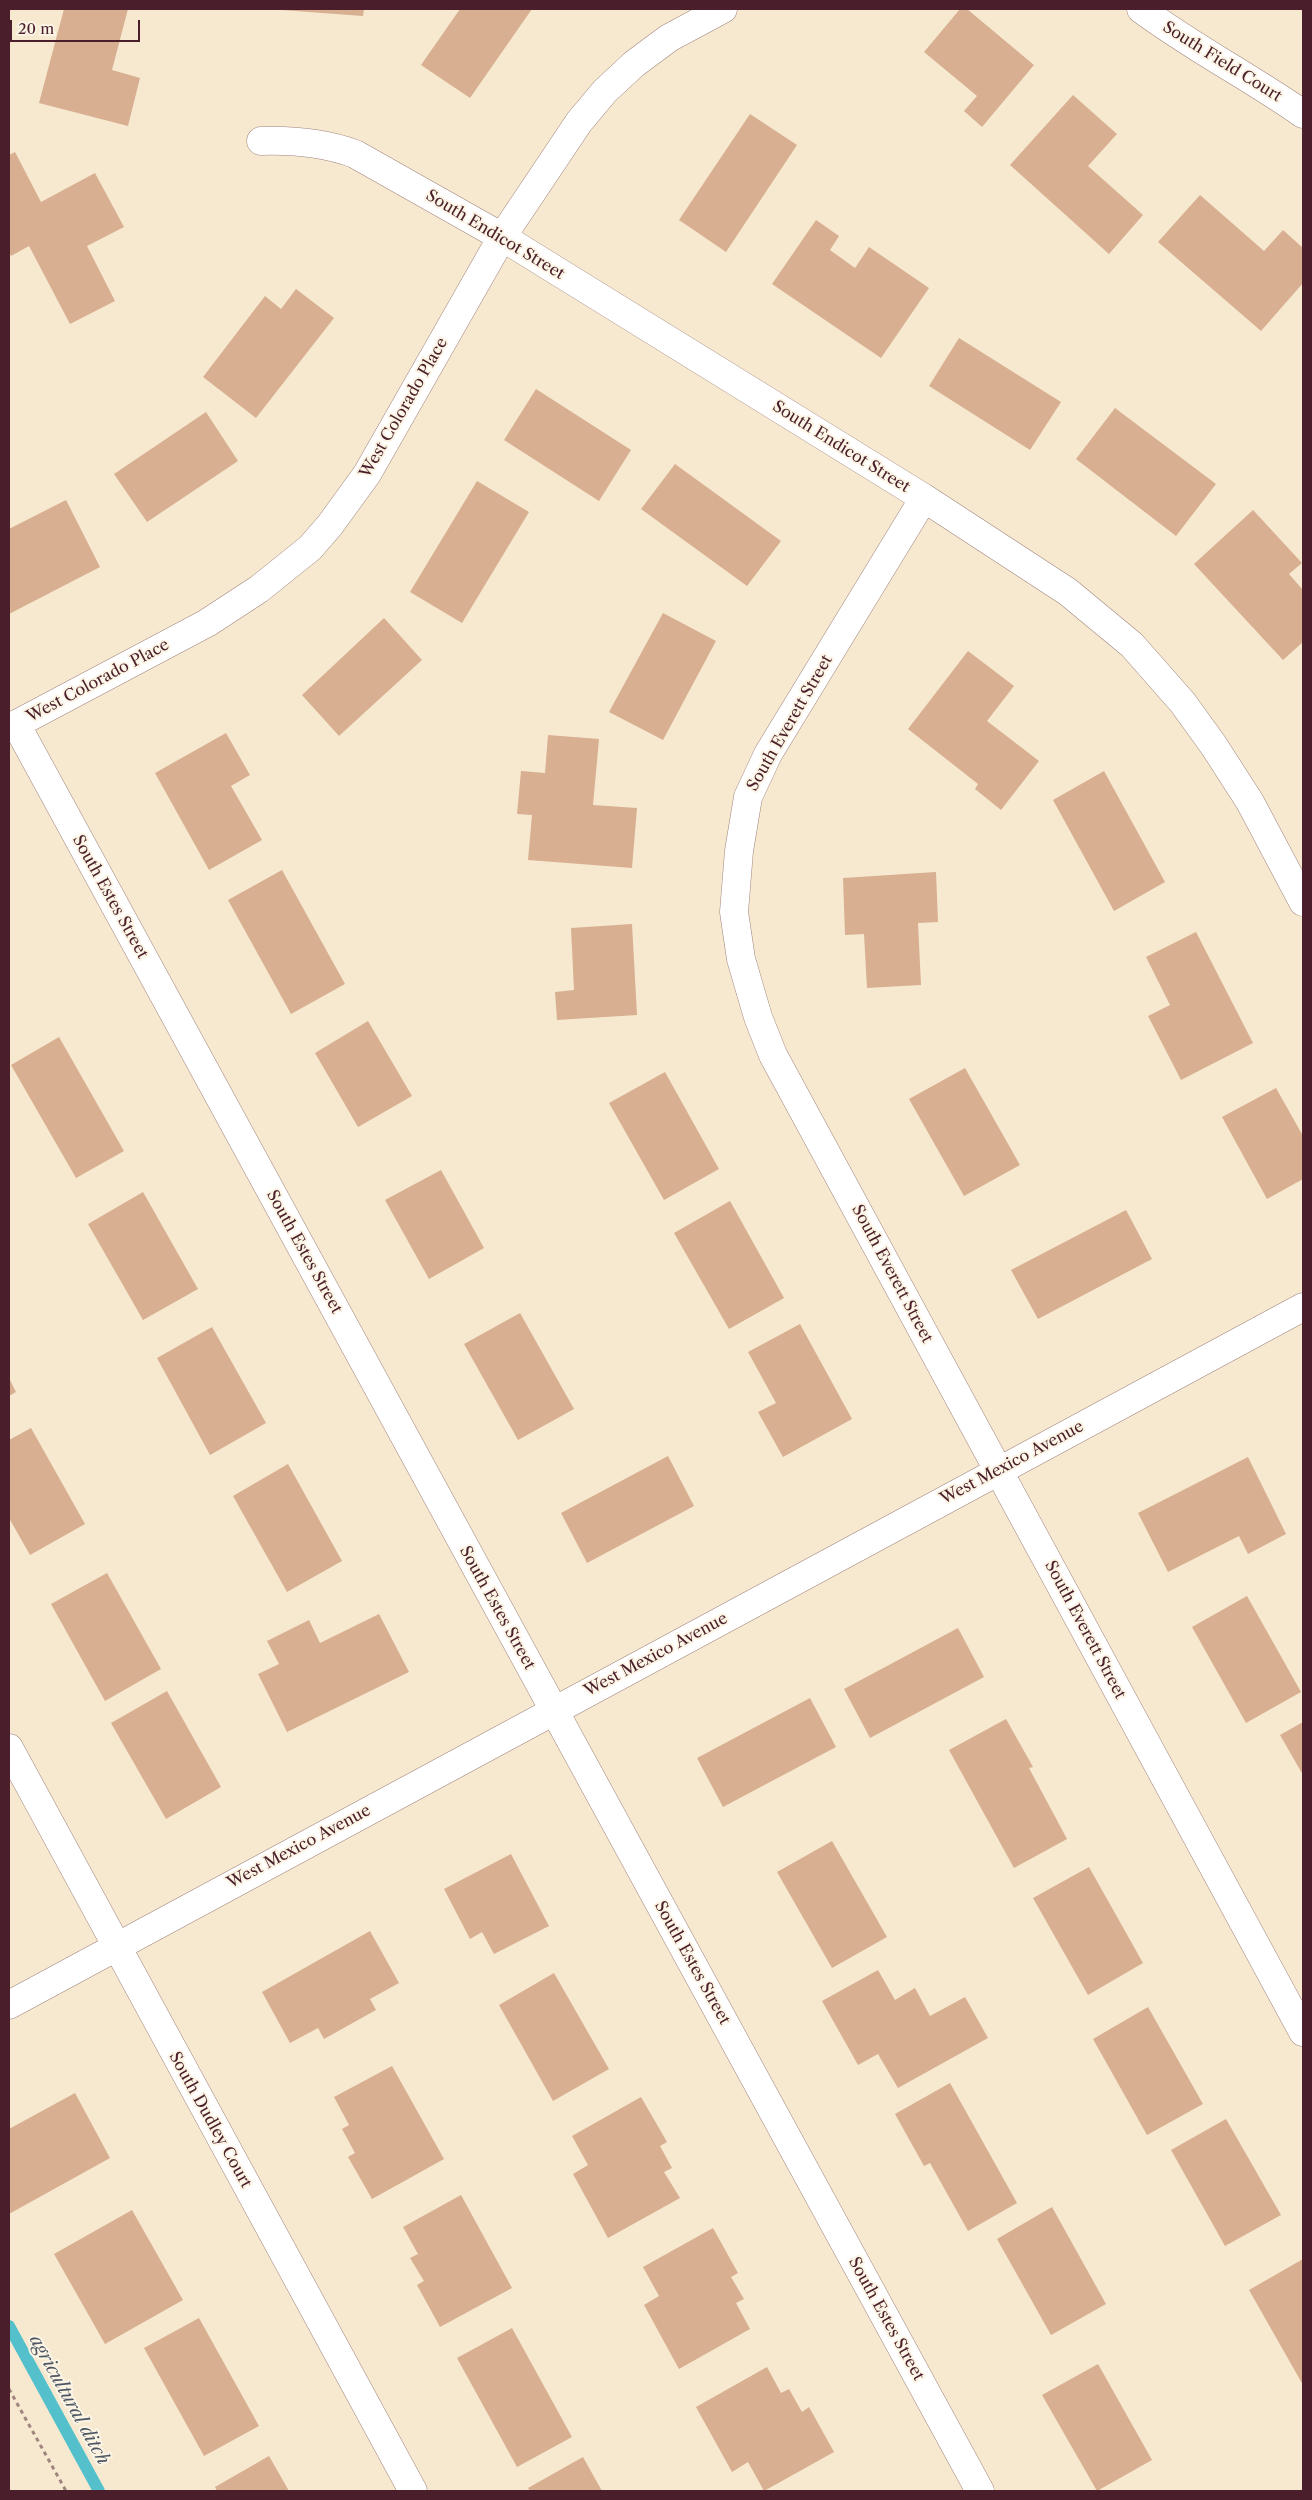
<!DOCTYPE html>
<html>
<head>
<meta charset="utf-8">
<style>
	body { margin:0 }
	#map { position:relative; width:1312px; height:2500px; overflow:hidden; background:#f6e9d0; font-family:"Libre Caslon Text",serif }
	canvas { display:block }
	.frame { position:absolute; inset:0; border:10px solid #4a1f2b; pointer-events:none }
	.scale { position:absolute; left:10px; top:20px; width:130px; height:22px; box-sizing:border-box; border:2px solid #4a1f2b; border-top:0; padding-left:6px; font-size:15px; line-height:18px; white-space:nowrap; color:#4a1f2b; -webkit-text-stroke:4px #fcf5e5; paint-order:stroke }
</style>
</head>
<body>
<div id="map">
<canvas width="1312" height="2500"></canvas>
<div class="frame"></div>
<div class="scale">20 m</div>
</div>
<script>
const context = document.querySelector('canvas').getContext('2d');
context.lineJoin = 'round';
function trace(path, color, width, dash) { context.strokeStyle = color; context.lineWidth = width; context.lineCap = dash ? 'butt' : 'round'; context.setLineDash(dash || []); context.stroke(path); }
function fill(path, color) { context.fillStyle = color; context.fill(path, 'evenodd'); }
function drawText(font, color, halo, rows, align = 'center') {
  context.font = font + ' "Libre Caslon Text",serif'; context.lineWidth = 4; context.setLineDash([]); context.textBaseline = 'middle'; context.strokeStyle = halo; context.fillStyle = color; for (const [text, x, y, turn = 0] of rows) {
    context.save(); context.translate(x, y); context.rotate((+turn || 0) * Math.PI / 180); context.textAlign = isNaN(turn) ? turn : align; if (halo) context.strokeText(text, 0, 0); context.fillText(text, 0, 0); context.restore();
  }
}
trace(new Path2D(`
	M9,2326L99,2491`), '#53c0cb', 12);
fill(new Path2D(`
	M64,9H128L112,70L140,78L128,126L39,103Z
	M268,9H364L363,16Z
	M460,9H532L470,98L421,65Z
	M960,9H967L1034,65L982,127L964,111L977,96L924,52Z
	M1073,95L1117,134L1088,166L1143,215L1109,254L1010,165Z
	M750,114L797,145L726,252L679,220Z
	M15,152L41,202L95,173L124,227L87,246L115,301L70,324L29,246L11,256L9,252V155Z
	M1200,195L1264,251L1283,230L1303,248V283L1261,331L1158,242Z
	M816,220L839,236L830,250L855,268L869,247L929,288L881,358L772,284Z
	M296,289L334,318L256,418L203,377L265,296L281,309Z
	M959,338L1061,402L1030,450L929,386Z
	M536,389L631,450L599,501L504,440Z
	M1115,408L1216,484L1176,536L1076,459Z
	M206,412L238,461L147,522L114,474Z
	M675,464L781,541L747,586L641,509Z
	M477,481L529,512L462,623L410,592Z
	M66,500L100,567L9,614V529Z
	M1253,510L1302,563L1289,574L1303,590V642L1283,660L1194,564Z
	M663,613L716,641L663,740L609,712Z
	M384,618L422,660L339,736L302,695Z
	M968,651L1014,686L987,721L1039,761L1001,810L975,789L978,784L908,729Z
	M226,733L250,775L231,786L262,840L209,870L155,773Z
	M548,735L599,739L593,805L637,808L632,868L528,860L532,815L517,814L521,771L545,773Z
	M1104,771L1165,882L1114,911L1053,800Z
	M282,870L345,984L291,1014L228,900Z
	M936,872L938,922L918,923L921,985L867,988L864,934L845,935L843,878Z
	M632,924L637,1015L557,1020L555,992L574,990L571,928Z
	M1196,932L1253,1043L1181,1080L1148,1016L1170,1005L1146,957Z
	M368,1021L412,1096L358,1127L315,1053Z
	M59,1037L124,1151L76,1178L11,1065Z
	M965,1068L1020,1165L964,1196L909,1099Z
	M665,1072L719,1169L664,1200L609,1103Z
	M1276,1088L1303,1136V1179L1267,1199L1222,1117Z
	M441,1170L484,1248L429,1279L385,1200Z
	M143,1192L198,1289L143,1320L88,1224Z
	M730,1201L784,1298L729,1329L674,1233Z
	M1126,1210L1152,1259L1038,1319L1011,1270Z
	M520,1313L574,1409L518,1440L464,1344Z
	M800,1324L852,1419L783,1457L758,1412L776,1403L748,1352Z
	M212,1327L266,1423L210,1455L157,1358Z
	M9,1378L16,1392L9,1396Z
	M31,1428L85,1524L30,1555L9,1518V1440Z
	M668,1456L694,1506L587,1563L561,1513Z
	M1248,1457L1286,1534L1248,1554L1239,1536L1168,1572L1138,1513Z
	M288,1464L342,1561L287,1592L233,1496Z
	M107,1573L161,1669L105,1701L51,1604Z
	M1247,1596L1301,1692L1246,1723L1192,1627Z
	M379,1614L409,1672L287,1732L258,1674L279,1664L267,1641L309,1620L320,1643Z
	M958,1628L984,1677L870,1738L844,1689Z
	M167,1691L221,1787L166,1819L111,1723Z
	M810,1698L836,1747L723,1807L697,1758Z
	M1006,1719L1033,1767L1029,1768L1067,1839L1014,1868L949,1750Z
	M1303,1722V1775L1280,1735Z
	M832,1841L887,1937L832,1968L777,1872Z
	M511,1854L549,1926L494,1954L482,1932L470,1939L444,1889Z
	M1089,1867L1143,1963L1088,1995L1033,1898Z
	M370,1931L399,1983L370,1999L376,2010L324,2039L318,2028L290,2043L262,1992Z
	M878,1970L895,2000L915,1988L930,2016L965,1997L988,2038L898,2088L878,2054L858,2065L822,2001Z
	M554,1973L609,2069L553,2101L499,2005Z
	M1148,2007L1203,2104L1147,2135L1093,2039Z
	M392,2066L444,2159L372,2199L348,2157L355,2153L342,2129L349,2125L334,2097Z
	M950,2083L1017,2203L968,2231L930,2163L924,2166L895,2114Z
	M75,2093L110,2158L9,2214V2129Z
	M641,2097L667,2142L660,2146L672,2168L664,2172L680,2198L608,2238L573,2174L588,2165L572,2136Z
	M1226,2119L1281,2215L1225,2246L1171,2150Z
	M461,2195L512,2288L440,2327L417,2285L424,2281L410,2258L418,2254L403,2227Z
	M1052,2207L1106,2304L1051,2335L997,2239Z
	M132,2210L183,2300L105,2344L54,2254Z
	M713,2228L738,2273L731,2277L744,2299L736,2303L750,2329L679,2369L644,2305L659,2296L643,2267Z
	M1303,2259V2385L1249,2290Z
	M199,2318L259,2426L204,2456L144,2348Z
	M512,2328L572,2437L517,2467L457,2358Z
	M1098,2364L1152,2460L1097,2491L1042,2395Z
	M767,2367L781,2393L789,2389L802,2412L809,2407L834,2452L764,2491L748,2462L732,2472L696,2407Z
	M269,2456L289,2491H217L215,2487Z
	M583,2457L602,2491H530L528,2488Z`), '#d8af90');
const street = new Path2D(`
	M1141,9C1192,47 1250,77 1303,114
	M261,141C293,140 325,143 355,154L502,237L924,498L1068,592L1132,645L1183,703L1214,746L1250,802L1303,902
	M924,498L768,754L748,797L739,851L734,912L741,959L758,1017L773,1055L1303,2032
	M16,724L980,2491
	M9,728L207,623L259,589L310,548L330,525L367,474L502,237L579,122L605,91L634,64L669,38L723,9
	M9,1748L413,2491
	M9,2005L1303,1307`);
trace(street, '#a0847e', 29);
trace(new Path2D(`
	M9,2389L66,2491`), '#a0847e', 3, [4, 4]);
trace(street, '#fff', 28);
drawText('16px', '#4a1f2b', '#fcf5e5', [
	["South Field Court",1222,62,32],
	["South Endicot Street",495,235,31],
	["West Colorado Place",404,408,-60],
	["South Endicot Street",841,447,32],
	["West Colorado Place",98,681,-28],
	["South Everett Street",790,723,-60],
	["South Estes Street",110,897,61],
	["South Estes Street",304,1252,61],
	["South Everett Street",892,1274,62],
	["West Mexico Avenue",1012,1463,-28],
	["South Estes Street",497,1608,61],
	["South Everett Street",1085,1630,62],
	["West Mexico Avenue",656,1655,-28],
	["West Mexico Avenue",299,1847,-28],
	["South Estes Street",692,1963,61],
	["South Dudley Court",210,2120,61],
	["South Estes Street",886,2319,61]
]);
drawText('italic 18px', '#4d5763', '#fcf5e5', [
	["agricultural ditch",69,2400,61]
]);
</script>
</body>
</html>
